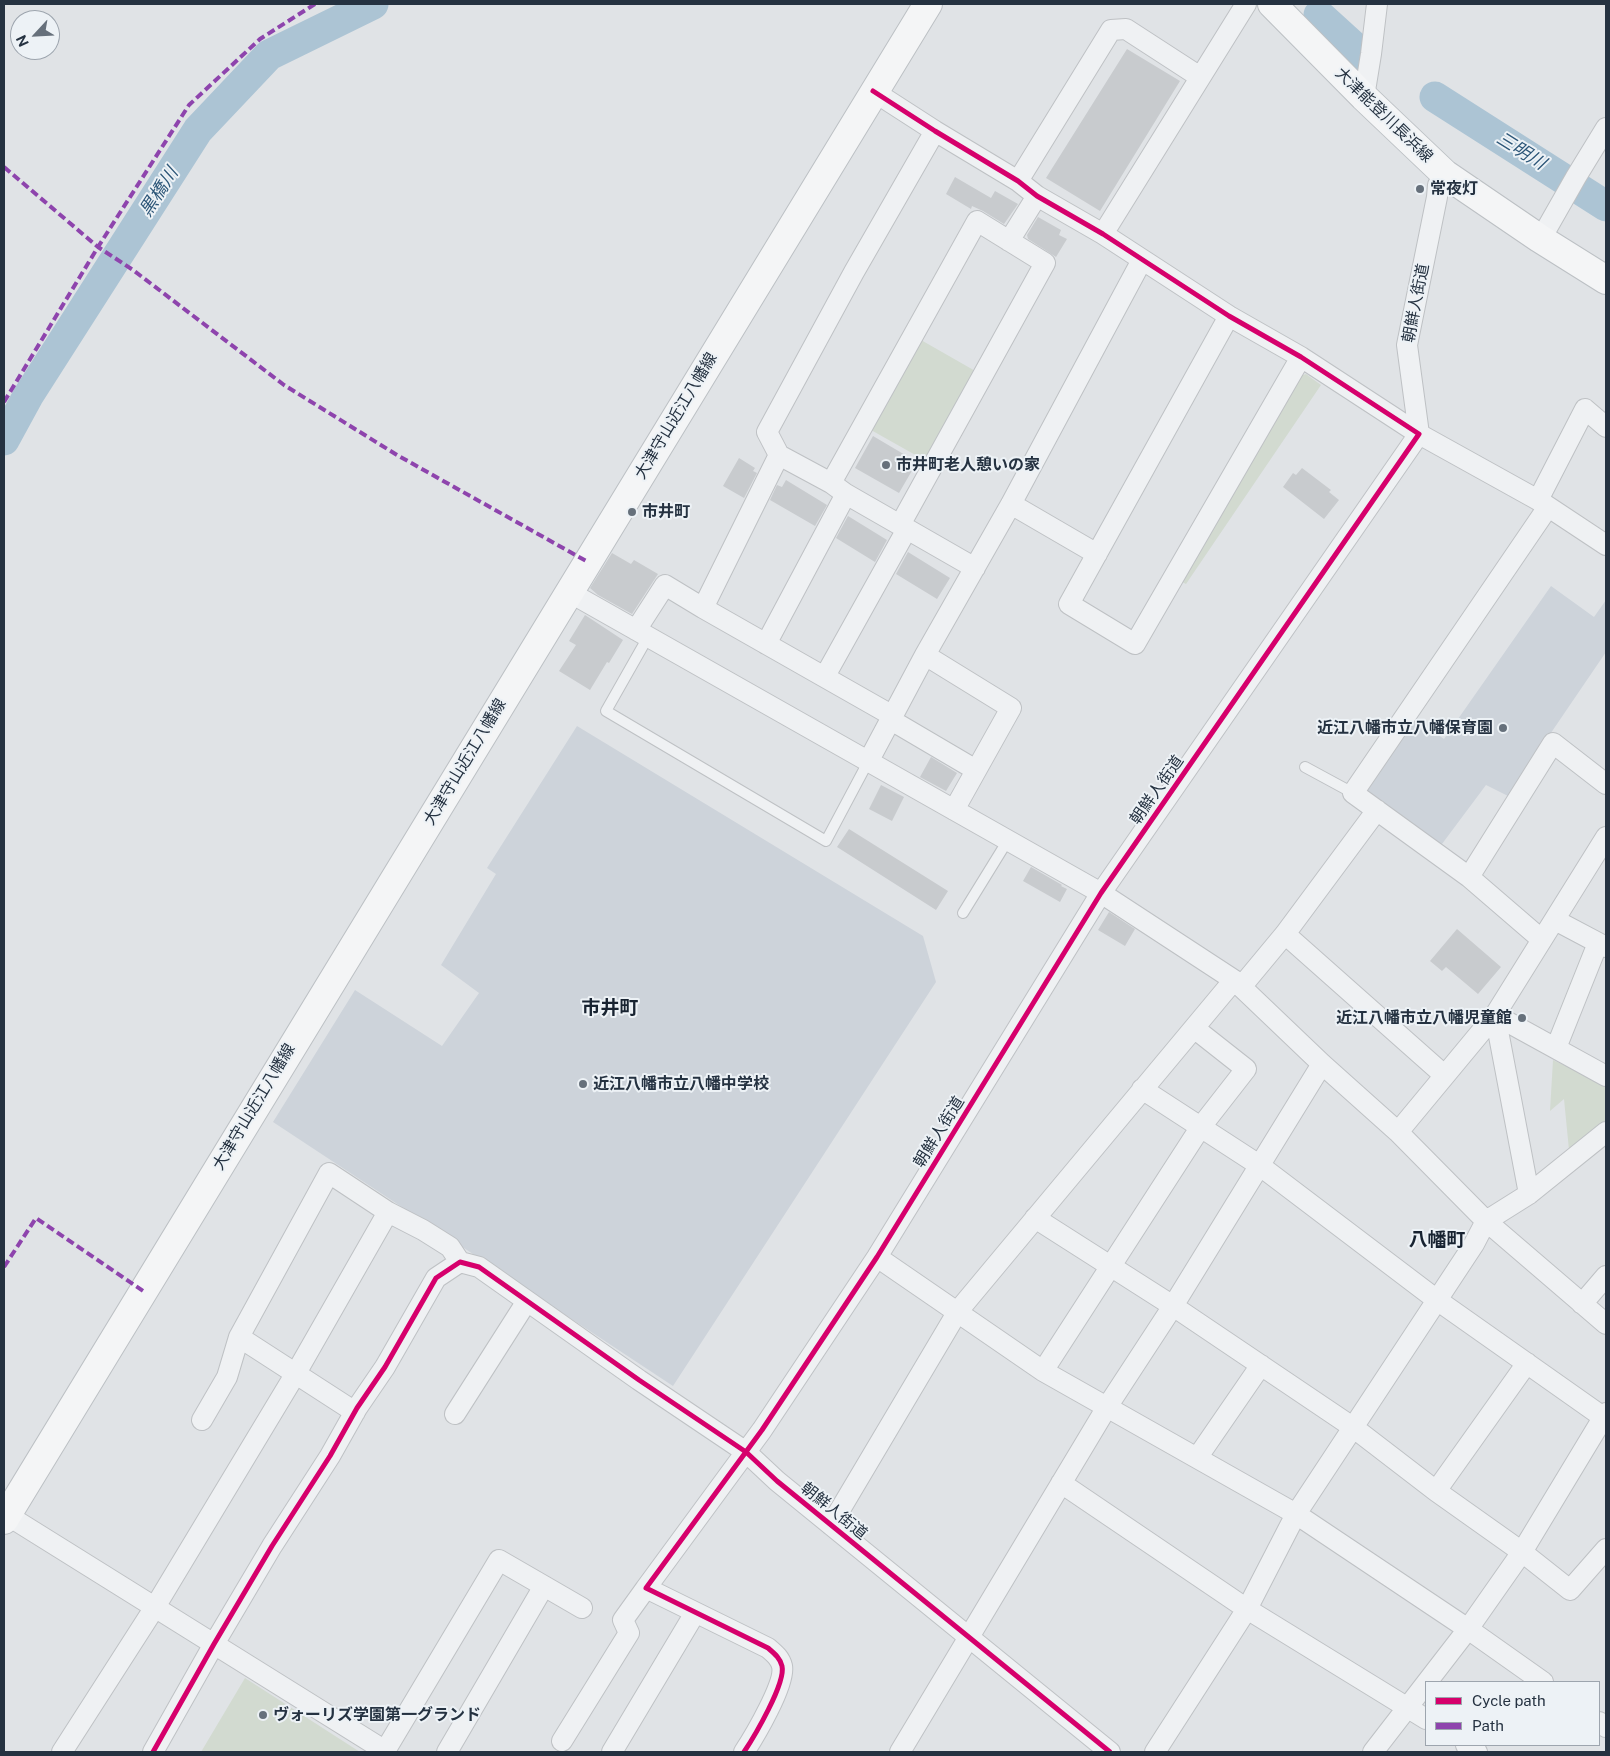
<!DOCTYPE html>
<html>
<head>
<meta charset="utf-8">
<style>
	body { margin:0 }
	#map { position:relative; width:1610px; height:1756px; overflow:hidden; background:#e0e3e6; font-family:"Public Sans",sans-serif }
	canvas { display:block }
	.frame { position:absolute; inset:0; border:5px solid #253241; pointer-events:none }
	.legend { position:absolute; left:1425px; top:1681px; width:175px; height:65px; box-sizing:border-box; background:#edf2f6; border:1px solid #9da5ae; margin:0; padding:6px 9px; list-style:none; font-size:15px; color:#253241 }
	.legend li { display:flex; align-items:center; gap:10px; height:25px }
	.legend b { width:25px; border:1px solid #9da5ae }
	.north { position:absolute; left:10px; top:10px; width:50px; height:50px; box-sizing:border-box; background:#edf2f6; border:1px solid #9da5ae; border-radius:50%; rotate:245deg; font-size:14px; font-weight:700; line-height:20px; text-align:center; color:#253241 }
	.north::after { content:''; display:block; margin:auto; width:18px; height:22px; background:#66707b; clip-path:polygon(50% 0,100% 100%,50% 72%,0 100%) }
</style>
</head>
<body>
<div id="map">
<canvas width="1610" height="1756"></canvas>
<div class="frame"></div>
<ul class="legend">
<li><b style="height:6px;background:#d6006c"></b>Cycle path</li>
<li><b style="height:6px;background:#8e44ad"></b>Path</li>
</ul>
<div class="north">N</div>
</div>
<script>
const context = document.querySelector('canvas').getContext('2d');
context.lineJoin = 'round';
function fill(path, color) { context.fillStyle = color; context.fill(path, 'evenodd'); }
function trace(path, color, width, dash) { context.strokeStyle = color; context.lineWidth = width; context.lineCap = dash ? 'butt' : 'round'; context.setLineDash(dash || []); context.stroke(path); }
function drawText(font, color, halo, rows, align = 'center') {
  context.font = font + ' "Public Sans","Noto Sans JP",sans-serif'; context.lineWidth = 4; context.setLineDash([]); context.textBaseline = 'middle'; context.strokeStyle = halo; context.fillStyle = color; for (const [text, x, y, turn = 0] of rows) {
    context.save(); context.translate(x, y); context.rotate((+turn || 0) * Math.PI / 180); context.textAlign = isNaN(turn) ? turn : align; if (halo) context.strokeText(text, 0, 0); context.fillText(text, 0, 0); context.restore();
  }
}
fill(new Path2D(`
	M1551,586L1594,617L1606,600V652L1508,796L1486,785L1439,848L1368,798L1366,784L1412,717L1444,739Z
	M577,726L923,936L936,982L673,1386L273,1122L355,990L442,1046L479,993L441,965L496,874L487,868Z`), '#cdd3da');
fill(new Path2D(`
	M921,340L977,372L926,461L871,430Z
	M1306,374L1321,385L1186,584L1182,582L1297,377Z
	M1553,1060L1606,1085V1120L1569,1150L1564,1099L1550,1111Z
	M245,1678L360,1752H201Z`), '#d2dad0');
trace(new Path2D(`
	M1319,15L1363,55
	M1435,97L1606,206
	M4,440L28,396L198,130L269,55L373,4`), '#acc4d4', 31);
fill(new Path2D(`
	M1127,49L1180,81L1100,211L1046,178Z
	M955,177L991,198L995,191L1018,204L1004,224L983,211L972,206L971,209L946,194Z
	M1038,217L1061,230L1059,235L1067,239L1056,257L1028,239L1027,235Z
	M873,436L917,462L899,493L855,468Z
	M739,458L755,468L753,471L757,473L744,498L723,486Z
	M1302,468L1331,490L1329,492L1339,500L1324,519L1283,487L1293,473L1296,475Z
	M786,480L827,505L815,526L770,500L777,485L782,487Z
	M848,516L887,540L875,562L836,538Z
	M908,552L950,578L937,599L896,574Z
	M612,553L631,564L634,560L658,574L632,614L598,595L590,588Z
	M585,615L623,640L609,663L607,662L590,690L559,671L576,645L569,641Z
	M931,757L957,773L946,791L920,777Z
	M881,785L904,797L892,821L869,809Z
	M849,829L948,891L936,910L837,847Z
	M1031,867L1062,885L1061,886L1067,889L1060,902L1023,881Z
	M1109,912L1135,929L1125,946L1098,930Z
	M1457,929L1501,967L1478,994L1446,967L1442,971L1430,961Z`), '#c8cbce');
const service = new Path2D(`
	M648,637L606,711L826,841L868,762
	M1305,767L1353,793
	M963,913L1008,840`);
const minor = new Path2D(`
	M1364,97L1371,54L1377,4
	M935,131L854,272L767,432L779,455L831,483L846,494L975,568
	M1445,174L1438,185L1437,197L1407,345L1419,434L1538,500L1606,545
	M1018,181L1111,30L1126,29L1200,77
	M1103,234L1246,4
	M1539,238L1547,228L1576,177L1606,128
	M1009,241L1037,196
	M1229,316L1069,604L1135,644L1301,357
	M831,483L977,221L1045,263L900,525
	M1538,500L1585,409L1606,427
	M1011,504L1097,554
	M569,592L1101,893L1234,980L1322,1064L1398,1132L1486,1221L1606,1324
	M703,608L893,716
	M636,630L665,585L703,608L779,455
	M766,644L846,494
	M925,655L1011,708L954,810
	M825,676L907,529
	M891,720L976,770
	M868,762L925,655L1011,504L1142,260
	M1469,877L1553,743L1606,784
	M1555,920L1606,947
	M1285,934L1444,1075
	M1541,939L1469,877L1353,793L1548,507
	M1241,987L1285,934L1377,810
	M1495,1015L1529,1194
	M1495,1015L1606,1076
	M1556,1048L1598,943
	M1142,1089L1259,1165L1437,1300L1603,1417
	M1398,1132L1495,1015L1606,837
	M388,1212L423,1230L450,1247L460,1262
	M1035,1218L1173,1306L1354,1428L1436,1491L1522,1552L1570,1590L1606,1549
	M877,1257L1043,1371L1296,1514L1468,1629L1543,1682
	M1582,1304L1606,1276
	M1043,1371L1200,1128L1246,1069L1194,1028
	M455,1414L527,1301
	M202,1420L227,1377L239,1337
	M1197,1458L1261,1365
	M1061,1483L1247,1609L1426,1719
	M1436,1491L1527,1363
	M7,1515L387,1752
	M831,1525L958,1311L1234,980
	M544,1586L582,1608
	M1599,1722L1606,1727
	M562,1741L629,1633L623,1620L646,1588
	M1466,1745L1477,1752
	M385,1751L499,1560L544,1586L447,1752
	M62,1752L155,1607L296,1373L388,1212L329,1173L239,1337L355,1412
	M153,1752L214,1644L272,1546L330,1456L357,1408L385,1367L436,1278L460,1262L479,1267L639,1380L746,1452L777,1481L1110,1752
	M612,1752L695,1613
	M744,1752C754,1737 786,1683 782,1666C780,1658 775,1654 768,1648L646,1588L762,1430L877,1257L1101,893L1419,434L1301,357L1229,316L1103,234L1037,196L1018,181L935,131L873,91
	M900,1752L1107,1407L1173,1306L1322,1064
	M1155,1752L1247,1609L1296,1514L1474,1244L1486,1221L1529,1194L1606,1132
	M1373,1752L1468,1629L1522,1552L1606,1413`);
const primary = new Path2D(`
	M1272,4L1364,97L1445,174L1539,238L1606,280
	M4,1520L928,4`);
trace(service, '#bec1c4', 12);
trace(minor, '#bec1c4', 22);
trace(primary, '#bcc0c4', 30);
trace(service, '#eff1f3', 10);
trace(minor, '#eff1f3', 20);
trace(primary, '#f4f5f6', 28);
trace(new Path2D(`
	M4,167L98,247L133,270L284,385L397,455L588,562
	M4,402L98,247L189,105L260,39L315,4
	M4,1267L36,1218L143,1291`), '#8e44ad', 4, [8, 4]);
trace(new Path2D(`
	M153,1752L214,1644L272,1546L330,1456L357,1408L385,1367L436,1278L460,1262L479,1267L639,1380L746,1452L777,1481L1110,1752
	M744,1752C754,1737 786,1683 782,1666C780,1658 775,1654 768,1648L646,1588L762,1430L877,1257L1101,893L1419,434L1301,357L1229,316L1103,234L1037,196L1018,181L935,131L873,91`), '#d6006c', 5);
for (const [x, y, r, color] of [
	[1420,189,5,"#66707b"],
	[886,465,5,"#66707b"],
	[632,512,5,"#66707b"],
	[1503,728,5,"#66707b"],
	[1522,1018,5,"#66707b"],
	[583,1084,5,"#66707b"],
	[263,1715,5,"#66707b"]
]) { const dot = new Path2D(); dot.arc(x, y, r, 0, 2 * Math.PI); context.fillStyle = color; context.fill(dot); trace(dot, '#edf2f6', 2); }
drawText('16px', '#253241', '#edf2f6', [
	["大津能登川長浜線",1384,115,44],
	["朝鮮人街道",1416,303,-79],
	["大津守山近江八幡線",676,416,-59],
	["大津守山近江八幡線",465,762,-59],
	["朝鮮人街道",1157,790,-55],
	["大津守山近江八幡線",254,1107,-59],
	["朝鮮人街道",939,1132,-58],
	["朝鮮人街道",834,1511,39]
]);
drawText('bold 16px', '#253241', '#edf2f6', [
	["常夜灯",1430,189],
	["市井町老人憩いの家",896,465],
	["市井町",642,512],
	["近江八幡市立八幡保育園",1493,728,"right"],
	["近江八幡市立八幡児童館",1512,1018,"right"],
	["近江八幡市立八幡中学校",593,1084],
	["ヴォーリズ学園第一グランド",273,1715]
], 'left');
drawText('italic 18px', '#2c5678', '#edf2f6', [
	["三明川",1521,151,32],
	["黒橋川",159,192,-57]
]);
drawText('bold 19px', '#182331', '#edf2f6', [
	["市井町",610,1008],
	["八幡町",1437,1240]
]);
</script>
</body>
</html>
